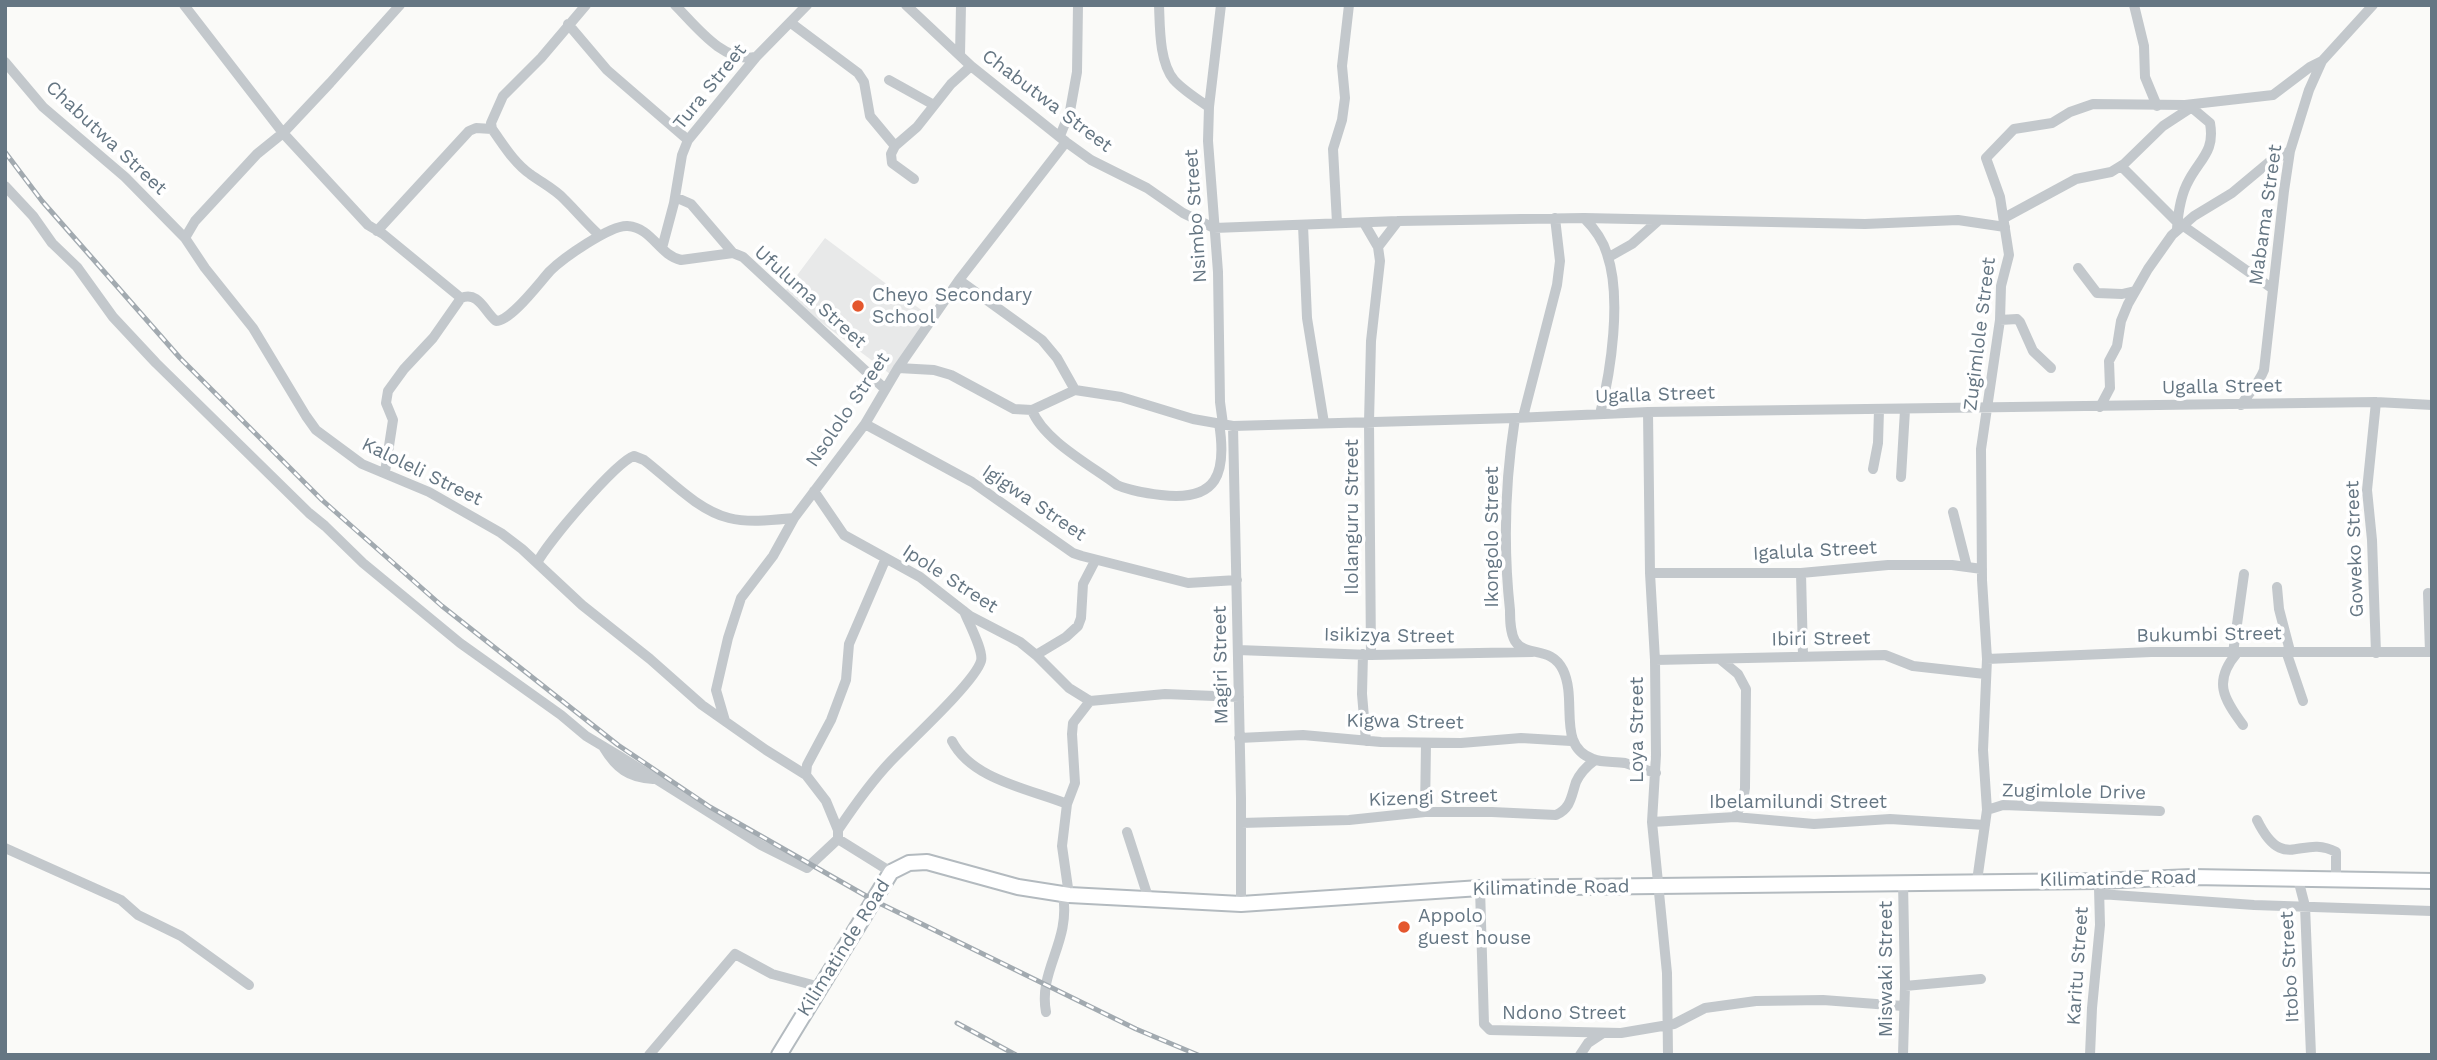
<!DOCTYPE html>
<html>
<head>
<meta charset="utf-8">
<style>
	body { margin:0 }
	#map { position:relative; width:2437px; height:1060px; overflow:hidden; background:#fafaf8; font-family:"Work Sans",sans-serif }
	canvas { display:block }
	.frame { position:absolute; inset:0; border:7px solid #657683; pointer-events:none }
</style>
</head>
<body>
<div id="map">
<canvas width="2437" height="1060"></canvas>
<div class="frame"></div>
</div>
<script>
const context = document.querySelector('canvas').getContext('2d');
context.lineJoin = 'round';
function fill(path, color) { context.fillStyle = color; context.fill(path, 'evenodd'); }
function trace(path, color, width, dash) { context.strokeStyle = color; context.lineWidth = width; context.lineCap = dash ? 'butt' : 'round'; context.setLineDash(dash || []); context.stroke(path); }
function drawText(font, color, halo, rows, align = 'center') {
  context.font = font + ' "Work Sans",sans-serif'; context.lineWidth = 7; context.setLineDash([]); context.textBaseline = 'middle'; context.strokeStyle = halo; context.fillStyle = color; for (const [text, x, y, turn = 0] of rows) {
    context.save(); context.translate(x, y); context.rotate((+turn || 0) * Math.PI / 180); context.textAlign = isNaN(turn) ? turn : align; if (halo) context.strokeText(text, 0, 0); context.fillText(text, 0, 0); context.restore();
  }
}
fill(new Path2D(`
	M825,238L932,318L890,374L783,294Z`), '#e8e9e9');
const secondary = new Path2D(`
	M779,1055L891,872L909,863L927,862L1018,887L1069,895L1241,904L1480,888L2097,881L2192,877L2432,881`);
trace(secondary, '#b3babf', 18);
trace(new Path2D(`
	M184,5L283,133L368,225L383,234L461,298C479,291 484,311 496,321C511,321 539,283 550,271C562,259 611,224 628,226C652,228 659,255 681,260L733,253L743,257L885,389
	M586,5L541,58L503,96L491,123L492,129C503,144 514,163 530,174C542,183 555,189 565,200C577,212 586,223 599,235
	M675,5C696,26 723,63 755,57
	M906,5L971,66L1066,142L1091,160L1147,188L1183,213L1214,228L1398,221L1584,218L1865,224L1958,220L2005,227
	M1159,5C1160,27 1159,62 1174,80C1183,90 1197,99 1209,107
	M1221,5L1209,107L1208,141L1218,272L1220,402L1223,424
	M2134,5L2144,46L2145,77L2157,106
	M791,23L858,73L864,82L870,116L895,146
	M568,24L607,70L688,140
	M960,55L961,5
	M5,62L43,107L125,177L185,238L205,268L253,328L306,416L316,430L362,464L429,492L501,533L522,549L582,605L650,659L702,705L766,750L806,775L826,801L838,830V839L891,872
	M889,80L934,105
	M1060,136L1070,111L1077,72L1078,5
	M2121,166L2177,222
	M914,179L892,163L891,154L895,146L917,127L951,84L971,66
	M5,186L33,216L52,243L77,267L113,317L156,363L309,513L325,526L363,563L460,643L561,715L586,736L621,757L761,845L807,868L838,839
	M675,197L691,204L733,253
	M1584,218C1594,228 1603,240 1607,254C1622,297 1611,371 1600,414
	M2004,218L2076,179L2111,172L2124,164L2163,126L2192,107
	M1337,223L1333,149L1342,120L1345,98L1342,66L1349,5
	M1364,223L1378,247L1380,261L1371,341L1369,422L1371,655
	M1303,225L1307,318L1324,423
	M2182,225L2273,289
	M2177,229C2178,213 2181,194 2189,180C2201,158 2215,151 2210,123L2191,107
	M377,231L469,131L476,128L492,129
	M185,238L195,221L257,154L283,133L330,83L400,5
	M1378,247L1398,221
	M662,248L674,203L682,155L688,140L756,57L807,5
	M1609,257L1632,244L1659,220
	M2078,268L2097,293L2122,294L2135,291
	M959,280L1042,340L1057,358L1075,390
	M2000,320L2017,319L2020,322L2033,351L2051,368
	M898,368L934,370L951,375L1014,409L1032,410L1075,390L1121,397L1193,419L1233,426L1515,418L1648,412L2376,402L2432,405
	M2241,405C2249,393 2259,383 2264,370L2284,191L2290,151L2309,90L2322,61L2373,5
	M2100,407L2110,388L2109,361L2117,346L2121,321L2128,304L2148,269L2172,235L2194,216L2232,193L2268,163L2290,151
	M1032,410C1043,440 1092,466 1117,485C1131,491 1146,493 1161,495C1218,502 1227,473 1219,423
	M1648,412L1650,573L1655,660L1656,755L1652,822L1667,973L1668,1055
	M1523,417L1557,285L1560,261L1555,218
	M1515,418C1505,482 1503,546 1510,610C1510,620 1510,632 1515,641C1526,658 1551,645 1563,670C1578,701 1556,746 1593,759C1603,763 1615,761 1625,763C1635,766 1645,770 1656,773
	M865,424L972,482L1073,553L1082,556L1188,583L1237,580
	M1233,426L1241,798V904
	M1873,469L1878,443L1879,410
	M385,472L393,420L386,403L388,391L404,369L433,338L461,298
	M1901,477L1905,410
	M814,491L844,535L920,577L970,616L1020,642L1036,655L1069,688L1090,701L1165,694L1239,697
	M1953,512L1967,567
	M537,563C547,543 616,462 634,456L644,460C669,479 697,510 729,518C749,523 773,520 794,518
	M1650,573H1801L1888,565H1952L1982,569
	M1801,573L1803,656
	M2277,587L2279,609L2290,651
	M2428,593L2430,652
	M1238,650L1371,655L1532,652
	M2286,651L2303,701
	M2233,653L2244,574
	M2237,653C2213,681 2223,698 2243,725
	M2376,653L2372,540L2367,490L2376,402
	M1363,654L1362,694L1366,741
	M1036,655L1066,637L1078,626L1081,618L1083,584L1095,561
	M1987,659L2151,652H2432
	M1655,660L1885,655L1913,666L1985,674
	M1721,660L1738,674L1746,689L1745,788L1743,801L1735,817
	M725,721L716,690L728,638L741,598L773,556L794,518L865,424L898,368L959,280L1066,142
	M1239,738L1303,735L1381,742L1461,743L1521,738L1571,741
	M952,741C972,780 1030,789 1067,804
	M604,748C616,768 629,778 653,779
	M806,775L807,765L831,720L846,680L849,644L886,558
	M1987,810L2003,805L2160,811
	M1425,812L1426,743
	M2257,820C2284,875 2301,833 2336,852V880
	M1652,822L1735,817L1814,824L1890,819L1985,825
	M1241,823L1349,820L1425,812H1492L1556,815C1571,808 1571,797 1576,782C1580,773 1587,766 1595,760
	M838,830C854,806 871,782 891,761C909,742 975,682 981,661C984,651 968,622 964,611
	M1127,832L1149,900
	M5,848L121,900L138,915L181,936L249,985
	M2298,879L2305,906L2311,1055
	M1977,881L1987,810L1983,750L1987,659L1982,580L1981,449L2000,320L2001,286L2009,255L2000,197L1986,158L2014,129L2052,123L2070,112L2093,104L2185,105L2273,95L2310,67L2322,61
	M1903,882L1905,986L1903,1055
	M1480,888L1484,1024L1490,1030L1621,1033L1674,1024L1705,1008L1756,1001L1823,1000L1903,1006
	M2100,894L2254,905L2432,911
	M1069,895L1062,846L1067,804L1075,783L1072,734L1073,723L1090,701
	M1905,986L1981,979
	M1046,1012C1038,970 1071,942 1063,895
	M649,1055L735,954L772,974L820,987
	M1580,1055L1588,1043L1603,1033
	M2090,1055L2092,1008L2100,925L2099,888`), '#c3c8cc', 10);
trace(secondary, '#fff', 14);
const rail = new Path2D(`
	M5,152L42,201L180,358L322,500L442,606L618,745L710,807L875,901L1136,1029L1198,1055
	M957,1023L1016,1055`);
trace(rail, '#a2aab0', 5);
trace(rail, '#fff', 2.5, [8]);
for (const [x, y, r, color] of [
	[858,306,7,"#e4572e"],
	[1404,927,7,"#e4572e"]
]) { const dot = new Path2D(); dot.arc(x, y, r, 0, 2 * Math.PI); context.fillStyle = color; context.fill(dot); trace(dot, '#fff', 2.5); }
drawText('19px', '#657683', '#fff', [
	["Tura Street",710,87,-51],
	["Chabutwa Street",1047,101,37],
	["Chabutwa Street",106,138,43],
	["Mabama Street",2266,215,-82],
	["Nsimbo Street",1196,216,-94],
	["Ufuluma Street",810,297,42],
	["Zugimlole Street",1980,334,-83],
	["Ugalla Street",2222,387,-1],
	["Ugalla Street",1655,395,-2],
	["Nsololo Street",848,410,-56],
	["Kaloleli Street",422,472,26],
	["Igigwa Street",1034,503,34],
	["Ilolanguru Street",1352,517,-90],
	["Ikongolo Street",1492,537,-90],
	["Goweko Street",2355,549,-92],
	["Igalula Street",1815,551,-3],
	["Ipole Street",950,579,33],
	["Bukumbi Street",2209,635,-1],
	["Isikizya Street",1389,636,1],
	["Ibiri Street",1821,639,-1],
	["Magiri Street",1221,665,-91],
	["Kigwa Street",1405,722,1],
	["Loya Street",1637,730,-90],
	["Zugimlole Drive",2074,792,1],
	["Kizengi Street",1433,798,-2],
	["Ibelamilundi Street",1798,802],
	["Kilimatinde Road",2118,879,-1],
	["Kilimatinde Road",1551,888,-1],
	["Kilimatinde Road",844,948,-58],
	["Karitu Street",2078,966,-86],
	["Itobo Street",2290,967,-93],
	["Miswaki Street",1886,969,-90],
	["Ndono Street",1564,1013]
]);
drawText('19px', '#657683', '#fff', [
	["Cheyo Secondary",872,295],
	["School",872,317],
	["Appolo",1418,916],
	["guest house",1418,938]
], 'left');
</script>
</body>
</html>
